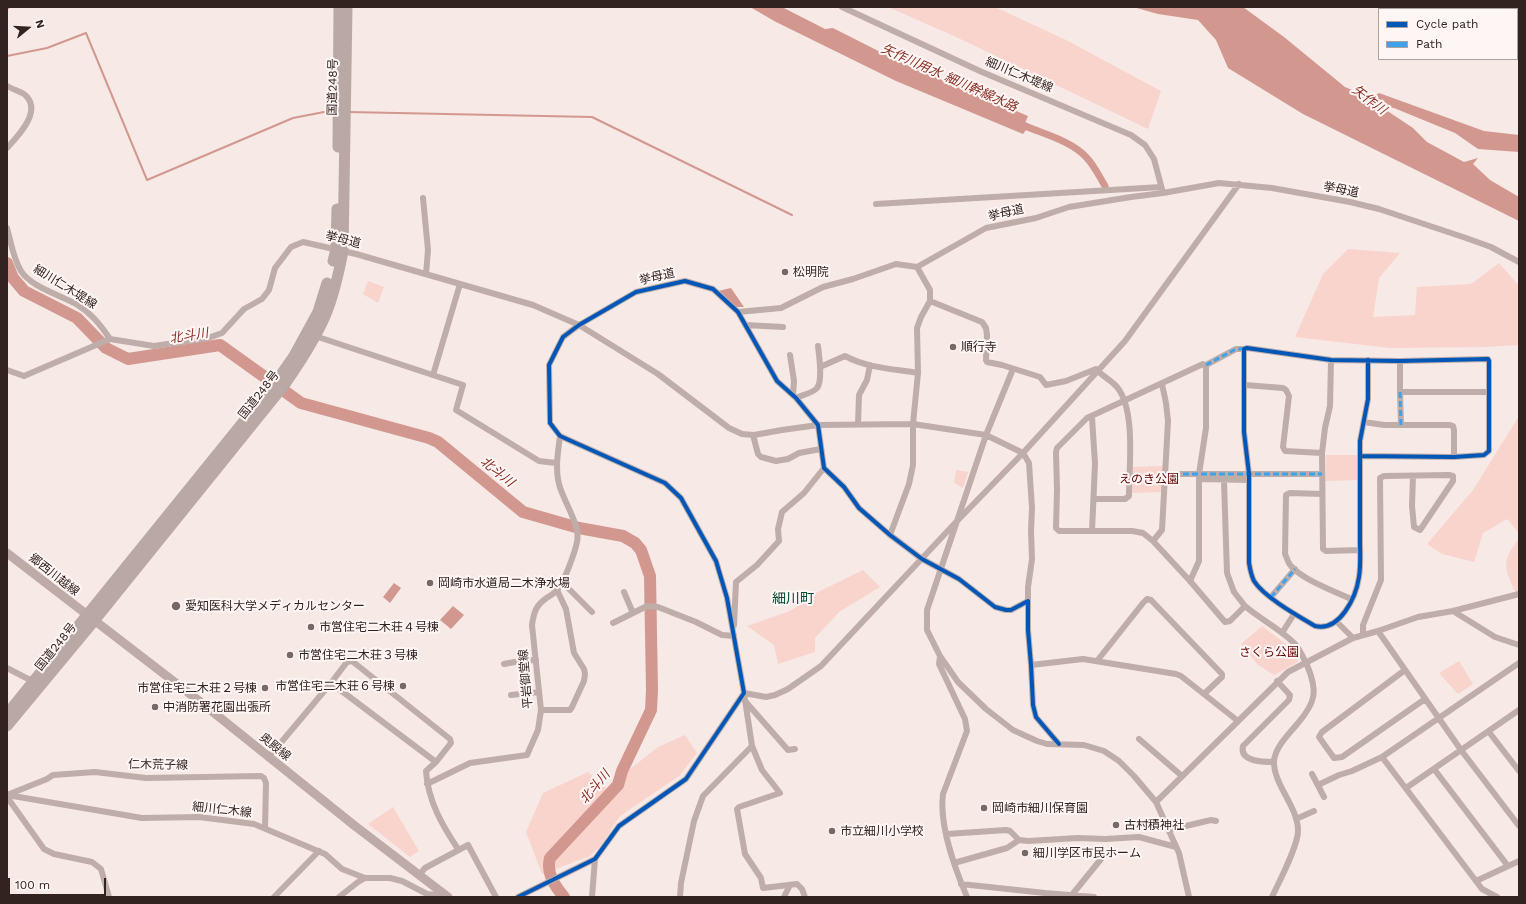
<!DOCTYPE html>
<html>
<head>
<meta charset="utf-8">
<style>
	body { margin:0 }
	#map { position:relative; width:1526px; height:904px; overflow:hidden; background:#f6e9e6; font-family:"Work Sans",sans-serif }
	canvas { display:block }
	.frame { position:absolute; inset:0; border:8px solid #322321; pointer-events:none }
	.legend { position:absolute; left:1378px; top:8px; width:140px; height:52px; box-sizing:border-box; background:#fef6f4; border:1px solid #aca2a0; margin:0; padding:5px 7px; list-style:none; font-size:12px; color:#322321 }
	.legend li { display:flex; align-items:center; gap:8px; height:20px }
	.legend b { width:20px; border:1px solid #aca2a0 }
	.north { position:absolute; left:8px; top:8px; width:40px; height:40px; -webkit-text-stroke:3px #fef6f4; paint-order:stroke; rotate:72deg; font-size:11px; font-weight:700; line-height:16px; text-align:center; color:#322321 }
	.north::after { content:''; display:block; margin:auto; width:14px; height:18px; background:#322321; clip-path:polygon(50% 0,100% 100%,50% 72%,0 100%) }
	.scale { position:absolute; left:8px; top:878px; width:98px; height:18px; box-sizing:border-box; border:2px solid #322321; border-top:0; padding-left:5px; font-size:12px; line-height:14px; white-space:nowrap; color:#322321; -webkit-text-stroke:3px #fef6f4; paint-order:stroke }
</style>
</head>
<body>
<div id="map">
<canvas width="1526" height="904"></canvas>
<div class="frame"></div>
<ul class="legend">
<li><b style="height:5px;background:#0057b8"></b>Cycle path</li>
<li><b style="height:5px;background:#3ea2ea"></b>Path</li>
</ul>
<div class="north">N</div>
<div class="scale">100 m</div>
</div>
<script>
const context = document.querySelector('canvas').getContext('2d');
context.lineJoin = 'round';
function fill(path, color) { context.fillStyle = color; context.fill(path, 'evenodd'); }
function trace(path, color, width, dash) { context.strokeStyle = color; context.lineWidth = width; context.lineCap = dash ? 'butt' : 'round'; context.setLineDash(dash || []); context.stroke(path); }
function drawText(font, color, halo, rows, align = 'center') {
  context.font = font + ' "Work Sans","Noto Sans JP",sans-serif'; context.lineWidth = 4; context.setLineDash([]); context.textBaseline = 'middle'; context.strokeStyle = halo; context.fillStyle = color; for (const [text, x, y, turn = 0] of rows) {
    context.save(); context.translate(x, y); context.rotate((+turn || 0) * Math.PI / 180); context.textAlign = isNaN(turn) ? turn : align; if (halo) context.strokeText(text, 0, 0); context.fillText(text, 0, 0); context.restore();
  }
}
fill(new Path2D(`
	M888,7H995L1066,40L1161,91L1148,129L954,36Z
	M1348,249L1400,253L1379,278L1373,317L1415,315L1417,287L1471,284L1499,263L1519,286V345L1484,347L1390,348L1295,337L1323,274Z
	M368,281L384,287L378,303L363,294Z
	M1519,416V533L1507,519L1483,533L1474,562L1442,554L1427,544L1473,490Z
	M1326,455H1358V480L1325,481Z
	M1163,466L1162,492L1132,493L1133,467Z
	M956,470L968,472L963,488L954,483Z
	M1519,539V592L1516,593C1504,568 1501,561 1519,539Z
	M863,570L880,587L839,612L815,638V652L778,664L774,645L747,626L790,611L816,593Z
	M1262,626L1291,648L1298,662L1274,675L1258,665L1241,644Z
	M1459,661L1473,684L1458,694L1439,673Z
	M685,735L697,753L679,776L620,816L601,845L590,856L542,874L526,832L543,793L588,772L606,788L658,747Z
	M393,807L419,851L410,857L368,824Z`), '#f9d4cd');
fill(new Path2D(`
	M750,7H782L825,29L833,28L904,64L1028,116L1025,123L1032,126L1030,131L1026,130L1023,134L896,81L776,22Z
	M1133,7H1243L1284,37L1345,87L1371,98L1379,93L1484,131L1519,135V152L1478,149L1455,133L1394,108L1380,106L1413,128L1427,142L1464,162L1478,158L1473,164L1490,180L1519,197V221L1303,114L1228,68L1216,40L1198,20L1158,14Z
	M731,288L744,307H736L718,291Z
	M394,583L401,588L390,603L383,597Z
	M453,606L464,615L451,629L440,620Z`), '#d2988f');
trace(new Path2D(`
	M7,9L10,7
	M7,56L47,48L86,33L147,180L293,118L324,112H334
	M348,112L592,117L792,215`), '#d2988f', 2);
trace(new Path2D(`
	M1023,125C1043,134 1072,141 1086,157C1094,165 1099,176 1105,186`), '#d2988f', 7);
trace(new Path2D(`
	M7,263L13,278L24,291L77,318L106,348L128,359L220,345L301,403L429,438L438,442L523,512L579,528L623,536L635,543L641,550L650,576L652,690L651,710L622,771L618,785L550,858C546,873 554,885 564,897`), '#d2988f', 12);
trace(new Path2D(`
	M842,7L982,72L1131,135L1145,145L1154,159L1163,193
	M7,86C12,89 19,91 24,94C44,110 18,136 7,148
	M423,198L428,250L426,274
	M876,204L1161,187
	M7,228C11,242 13,258 21,271C31,287 60,295 76,304C91,313 100,324 110,339
	M930,301L982,322L986,328L987,335L986,360L987,362L1002,365L1040,377L1046,385L1066,381L1096,369C1102,376 1111,380 1117,387C1136,410 1129,467 1129,496L1125,499H1094
	M738,312L781,308L823,287L853,279L896,264L917,267L986,228L1036,218L1069,207L1131,197L1163,193L1219,183L1272,188L1350,202L1379,209L1466,238L1491,247L1519,262
	M745,325L783,327
	M315,336L463,385L456,410L539,461L556,463
	M110,339L154,346L208,338L222,333L244,309L262,299L269,290L275,268L291,247L303,242L356,254L533,305L579,325L658,374L729,428L742,434L754,435L782,430L818,425L913,424L986,435L1023,453L1029,463L1032,508L1031,531L1032,559L1028,587V601
	M790,355L794,381L793,395
	M1400,361V391L1401,392H1489
	M1206,365L1236,349H1244
	M820,367L845,356C867,368 894,369 918,373
	M1013,369L986,435L927,610V630L940,656L958,682L986,709L1013,730L1037,741L1047,744L1084,745L1104,751L1119,761L1134,776L1156,802L1179,853L1189,897
	M7,370L24,376L110,339
	M433,375L460,284
	M1245,385L1283,388L1286,390L1289,396L1283,447L1285,451L1322,453L1323,549L1326,551L1360,550
	M1400,392L1401,425
	M796,398C802,395 813,393 817,388C823,381 819,355 818,346
	M1092,417L1095,464L1092,531
	M1364,422L1384,425H1450L1453,426L1454,430V457
	M858,424L859,395L867,380L870,365
	M753,435L758,454L761,457L776,461L788,459L799,453L821,449
	M1322,453L1325,428L1330,406L1331,360
	M1360,456L1454,457L1484,455L1489,451V361L1488,359L1400,361L1331,360L1247,348L1244,349V432L1249,474V563C1250,569 1251,575 1254,581C1264,597 1298,616 1315,626C1340,632 1356,597 1359,577C1361,565 1360,552 1360,540C1360,512 1360,484 1360,456V441L1368,399V360
	M1165,474H1322
	M1200,479L1249,480
	M1224,481L1227,573L1234,592L1245,606C1260,619 1282,630 1295,644C1300,650 1304,659 1307,665C1318,691 1316,702 1298,723C1289,734 1275,747 1274,761C1273,784 1298,807 1298,830C1299,844 1279,882 1272,897
	M1322,494L1290,493L1286,495L1285,554C1287,558 1288,563 1291,566C1303,580 1334,591 1351,599
	M890,535L909,484L913,465V424L918,373L917,328L921,317L930,301V290L917,267
	M1153,541L1162,530L1168,421L1166,403L1162,384
	M1190,581L1199,561V474L1206,428V367L1203,364L1087,418L1057,448L1056,452L1057,489L1056,528L1059,531H1132L1143,533L1153,541L1190,581L1225,622L1230,621L1245,606
	M562,582L592,612
	M624,592L633,613
	M1271,597L1295,569
	M1453,611L1495,637L1519,645
	M1336,621L1353,638
	M613,623L647,606L658,607L696,622L722,635L734,636
	M734,625L736,582L757,565L779,541L778,529L782,512L804,493L824,468
	M1378,631L1461,750L1519,826
	M1282,633L1294,614
	M1363,635V625L1381,580L1380,478L1384,476L1449,475L1453,476V481L1420,530L1414,527L1412,506L1413,476
	M940,656L939,664L965,719L967,731L943,794C939,824 955,869 967,897
	M1097,661L1143,603L1147,599L1151,600L1222,674V677L1204,694
	M504,664L520,661L536,660
	M1031,665L1083,659L1176,674L1181,676L1238,721
	M7,668L34,682
	M1405,670L1322,732L1319,737L1334,758L1342,757L1425,699
	M331,683L436,762
	M511,695L539,692
	M745,701L788,750L795,749
	M541,710H570L572,707L584,681L585,674L584,669L574,653L566,609L557,590
	M1489,732L1519,771
	M1139,739L1182,776
	M1382,757L1476,881L1482,889L1497,897
	M268,758L331,683L347,662L352,661L450,739L451,743L436,762L426,771C428,801 442,825 458,849
	M1274,762C1264,762 1239,762 1243,746L1289,700L1290,695L1277,681
	M1434,769L1508,866
	M1312,774L1324,797
	M427,784L470,763L527,755L538,730L541,710L532,625C534,611 536,605 548,597C551,595 555,593 557,590C564,583 575,552 577,542C581,525 563,501 559,484C555,468 558,452 560,436
	M1318,785L1339,775L1352,771L1382,757L1519,663
	M1406,788L1519,710
	M7,795L142,818L199,817L254,824L325,854L342,869L365,878H390L402,881L427,894L437,895L443,893
	M7,795L47,779L53,775L95,772L146,778L261,776L264,778L266,783L265,828
	M7,797L44,849L54,854L92,862L101,869L109,897
	M1156,802L1288,672L1353,638L1378,631L1418,617L1453,611L1519,594
	M1296,819L1314,811
	M1169,830L1211,820L1216,821
	M947,834L1006,830L1010,831L1019,840L1028,841L1078,838L1105,839L1139,837L1176,847
	M954,863L1007,848L1019,840
	M420,874L425,868L468,845L496,897
	M1476,881L1519,861
	M961,884L1045,893L1094,897
	M1071,896L1101,859
	M274,897L319,851
	M339,897L358,882L365,878
	M518,897L595,859L619,826L686,779L744,693L727,598L716,561L681,498L665,483L560,436L550,423L549,365L563,337L579,325L636,292L685,281L713,289L738,312L777,381L796,398L818,425L824,468L844,487L859,508L890,535L922,559L959,579L995,607L1006,610H1011L1028,601V630L1031,665L1033,705L1036,717L1059,744
	M592,897L595,859
	M680,897L681,883L694,821L703,796L752,746
	M784,897L790,885
	M805,897L802,889L797,884L763,888L761,878L745,854L737,809L739,807L780,793L762,770L752,746L744,693L766,697L775,695L788,689L821,666L958,520L1023,453L1125,341L1239,184`), '#bfada9', 6);
trace(new Path2D(`
	M7,553L203,704L355,826L448,897`), '#beaaa7', 9);
trace(new Path2D(`
	M338,147L339,7
	M333,261L336,249L337,209
	M7,714L278,379L294,356L318,312L327,283
	M7,726L94,621L285,384C299,364 312,344 322,323C332,303 339,272 343,251L347,7`), '#baa8a5', 11);
trace(new Path2D(`
	M1206,365L1236,349H1244
	M1400,392L1401,425
	M1165,474H1322
	M1271,597L1295,569`), '#3ea2ea', 3, [6, 3]);
trace(new Path2D(`
	M1360,456L1454,457L1484,455L1489,451V361L1488,359L1400,361L1331,360L1247,348L1244,349V432L1249,474V563C1250,569 1251,575 1254,581C1264,597 1298,616 1315,626C1340,632 1356,597 1359,577C1361,565 1360,552 1360,540C1360,512 1360,484 1360,456V441L1368,399V360
	M518,897L595,859L619,826L686,779L744,693L727,598L716,561L681,498L665,483L560,436L550,423L549,365L563,337L579,325L636,292L685,281L713,289L738,312L777,381L796,398L818,425L824,468L844,487L859,508L890,535L922,559L959,579L995,607L1006,610H1011L1028,601V630L1031,665L1033,705L1036,717L1059,744`), '#0057b8', 4);
for (const [x, y, r, color] of [
	[785,272,4,"#776866"],
	[953,347,4,"#776866"],
	[430,583,4,"#776866"],
	[176,606,5,"#776866"],
	[311,627,4,"#776866"],
	[290,655,4,"#776866"],
	[403,686,4,"#776866"],
	[265,688,4,"#776866"],
	[155,707,4,"#776866"],
	[984,808,4,"#776866"],
	[1116,825,4,"#776866"],
	[832,831,4,"#776866"],
	[1025,853,4,"#776866"]
]) { const dot = new Path2D(); dot.arc(x, y, r, 0, 2 * Math.PI); context.fillStyle = color; context.fill(dot); trace(dot, '#fef6f4', 1.5); }
drawText('12px', '#322321', '#fef6f4', [
	["細川仁木堤線",1019,75,23],
	["国道248号",333,87,-89],
	["挙母道",1341,190,11],
	["挙母道",1006,213,-13],
	["挙母道",343,240,14],
	["挙母道",657,277,-13],
	["細川仁木堤線",65,287,32],
	["国道248号",259,395,-52],
	["郷西川越線",54,575,38],
	["国道248号",56,647,-51],
	["平岩御堂線",526,679,-95],
	["奥殿線",275,747,39],
	["仁木荒子線",158,765,1],
	["細川仁木線",222,810,6]
]);
drawText('12px', '#322321', '#fef6f4', [
	["松明院",793,272],
	["順行寺",961,347],
	["岡崎市水道局二木浄水場",438,583],
	["愛知医科大学メディカルセンター",185,606],
	["市営住宅二木荘４号棟",319,627],
	["市営住宅二木荘３号棟",298,655],
	["市営住宅二木荘６号棟",395,686,"right"],
	["市営住宅二木荘２号棟",257,688,"right"],
	["中消防署花園出張所",163,707],
	["岡崎市細川保育園",992,808],
	["古村積神社",1124,825],
	["市立細川小学校",840,831],
	["細川学区市民ホーム",1033,853]
], 'left');
drawText('12px', '#610000', '#fef6f4', [
	["えのき公園",1149,479],
	["さくら公園",1269,652]
]);
drawText('italic 13px', '#892b22', '#fef6f4', [
	["矢作川用水 細川幹線水路",949,78,24],
	["矢作川",1369,100,37],
	["北斗川",189,336,-9],
	["北斗川",497,472,39],
	["北斗川",595,787,-50]
]);
drawText('14px', '#004d34', '#fef6f4', [
	["細川町",793,599]
]);
</script>
</body>
</html>
